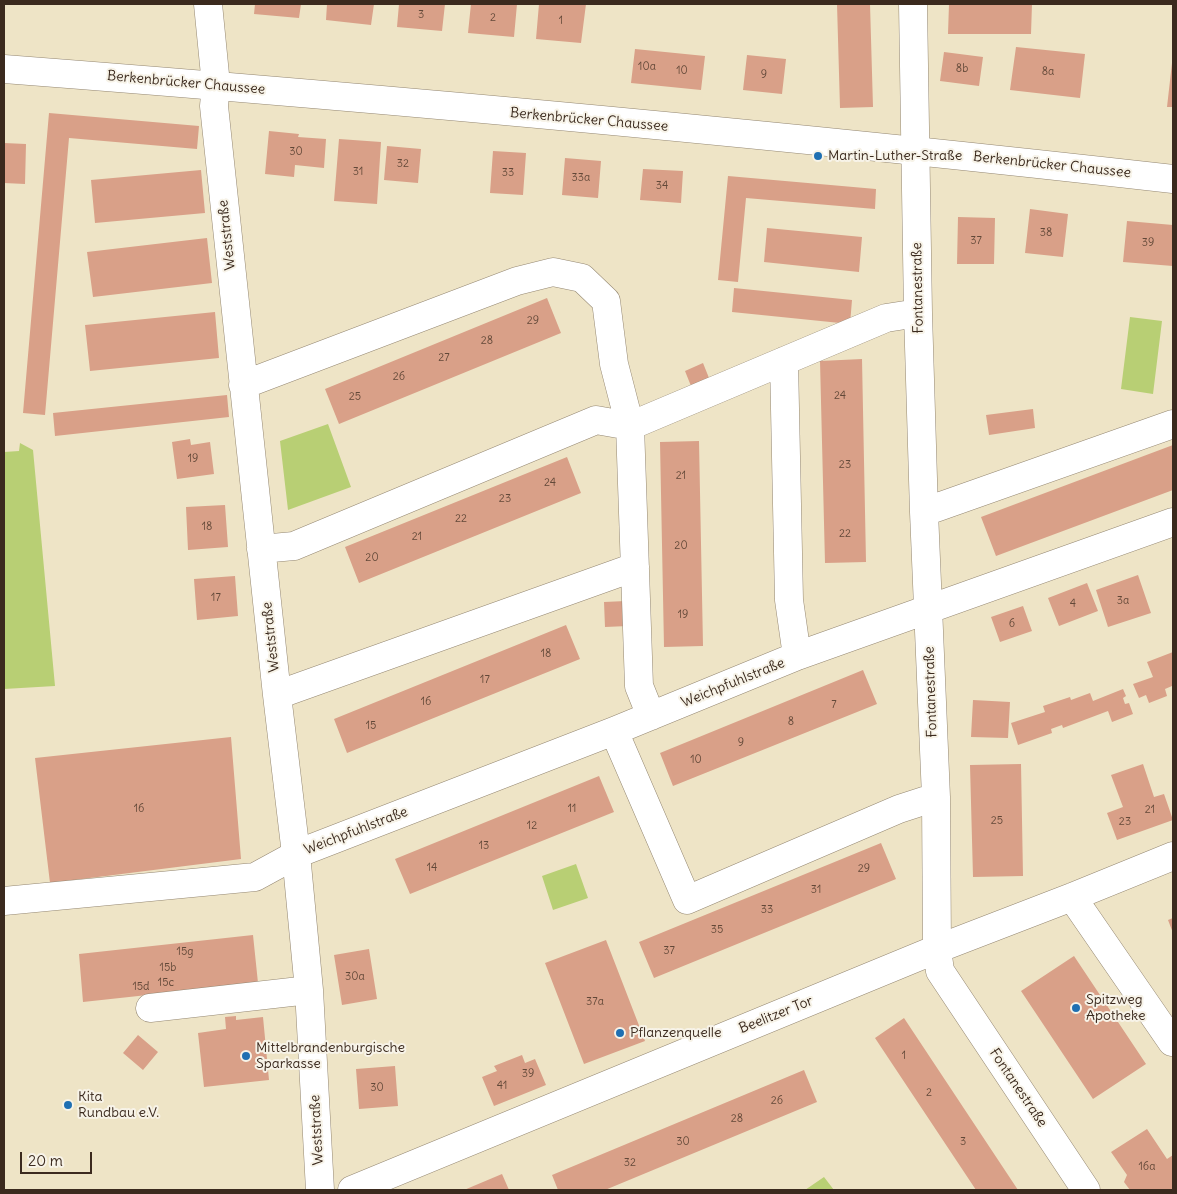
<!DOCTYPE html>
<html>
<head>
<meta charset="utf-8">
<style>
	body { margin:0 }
	#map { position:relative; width:1177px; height:1194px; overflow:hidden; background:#eee4c6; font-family:Delius,sans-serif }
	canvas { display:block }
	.frame { position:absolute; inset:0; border:5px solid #3b2a1e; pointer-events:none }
	.scale { position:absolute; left:20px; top:1152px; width:72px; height:22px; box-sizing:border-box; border:2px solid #3b2a1e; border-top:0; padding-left:6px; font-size:15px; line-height:18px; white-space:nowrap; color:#3b2a1e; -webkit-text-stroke:4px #f7f3e8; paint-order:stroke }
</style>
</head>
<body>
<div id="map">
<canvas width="1177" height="1194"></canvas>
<div class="frame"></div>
<div class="scale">20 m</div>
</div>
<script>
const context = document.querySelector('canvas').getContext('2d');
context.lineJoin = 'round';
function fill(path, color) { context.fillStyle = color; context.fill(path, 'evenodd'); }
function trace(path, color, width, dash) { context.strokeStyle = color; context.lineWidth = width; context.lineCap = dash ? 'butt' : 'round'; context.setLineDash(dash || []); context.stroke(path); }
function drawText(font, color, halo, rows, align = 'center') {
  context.font = font + ' Delius,sans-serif'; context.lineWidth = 4; context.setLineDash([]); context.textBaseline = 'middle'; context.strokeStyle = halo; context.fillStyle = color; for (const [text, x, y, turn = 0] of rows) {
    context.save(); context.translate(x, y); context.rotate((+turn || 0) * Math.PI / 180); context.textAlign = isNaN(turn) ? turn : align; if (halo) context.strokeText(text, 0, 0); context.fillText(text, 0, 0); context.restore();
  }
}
fill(new Path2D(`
	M1130,317L1162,321L1153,394L1121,389Z
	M328,424L351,487L288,510L280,441Z
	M20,443L33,450L55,686L4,689V452L19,451Z
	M576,864L588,898L553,910L542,876Z
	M824,1177L834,1190H805Z`), '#b8cf74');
fill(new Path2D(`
	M255,4H301L299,18L254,14Z
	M327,4H374L371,25L326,20Z
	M399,4H445L442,31L397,27Z
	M471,4H517L514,37L468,33Z
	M539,4H586L581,43L536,39Z
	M837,4H870L873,107L840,108Z
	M949,4H1032L1031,34H948Z
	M1016,47L1085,54L1080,98L1010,90Z
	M635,49L705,56L701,90L631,83Z
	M944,52L983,57L979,86L940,81Z
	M747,55L786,59L782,94L743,90Z
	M1172,63H1173V107H1167Z
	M49,113L199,126L197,149L69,138L45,415L23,413Z
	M269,131L299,134L298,137L326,139L324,168L295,165L294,177L265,174Z
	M339,139L381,142L377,204L334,201Z
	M4,143L26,144L25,184L4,183Z
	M387,146L421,149L418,183L384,180Z
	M493,151L526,153L523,195L490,193Z
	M565,158L601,161L598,198L562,195Z
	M643,169L683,171L681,203L640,200Z
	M201,170L205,213L95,223L91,180Z
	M728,176L876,189L875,209L746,198L738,282L718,280Z
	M1030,209L1068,214L1063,257L1025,253Z
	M958,217L995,218L994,264H957Z
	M1127,221L1173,225V266L1123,262Z
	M767,228L862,237L859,272L764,262Z
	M207,238L212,283L93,297L87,252Z
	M734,288L852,300L850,324L732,312Z
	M547,298L561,333L339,424L325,389Z
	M215,312L219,358L90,371L85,325Z
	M862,359L866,562L825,563L820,361Z
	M703,363L709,378L691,386L685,371Z
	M227,395L229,417L55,436L53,413Z
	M1033,409L1035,428L989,435L986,415Z
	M190,439L191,445L210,442L214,474L177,479L172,442Z
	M699,441L703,646L664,647L660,442Z
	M1173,445V490L996,556L981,517Z
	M567,457L581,493L359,583L345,547Z
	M225,505L228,547L188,550L186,507Z
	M1138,575L1151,613L1108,627L1096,590Z
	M235,576L238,616L197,620L194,579Z
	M1087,583L1098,611L1059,626L1048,598Z
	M626,601L628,626L605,627L604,602Z
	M1023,606L1032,631L1000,642L991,617Z
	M566,625L580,659L347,753L334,719Z
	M1173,652V690L1172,686L1165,689L1167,696L1149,703L1146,695L1139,698L1133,684L1153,677L1147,662Z
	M863,670L877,704L673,786L660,753Z
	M1123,689L1126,696L1123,698L1125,704L1129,703L1133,714L1112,722L1108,711L1063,728L1062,725L1051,729L1052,733L1018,745L1011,723L1045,712L1043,706L1070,697L1071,700L1090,693L1093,701Z
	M973,700L1010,702L1008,738L971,737Z
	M231,737L241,859L50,883L35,758Z
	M1021,764L1023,876L973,877L970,765Z
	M1143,764L1154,797L1164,794L1173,820L1117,840L1107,813L1123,807L1111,775Z
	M599,776L614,812L410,894L395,859Z
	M881,843L896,879L654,978L639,942Z
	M1173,918V933L1168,920Z
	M253,935L258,983L83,1002L79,954Z
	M606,940L645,1041L584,1064L545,963Z
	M369,949L377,999L342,1005L334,955Z
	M1074,956L1146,1064L1093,1099L1021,991Z
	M236,1016V1020L263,1017L269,1080L204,1087L198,1033L226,1029L225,1017Z
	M904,1018L1018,1190H976L875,1038Z
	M138,1035L158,1052L143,1070L123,1053Z
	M522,1055L525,1063L535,1059L546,1085L494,1106L482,1077L497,1071L494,1066Z
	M395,1066L398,1106L359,1109L356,1069Z
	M804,1070L817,1102L605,1190H558L552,1175Z
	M1147,1129L1167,1159L1173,1155V1190H1130L1124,1182L1127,1175L1111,1152Z
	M502,1174L509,1190H464Z`), '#d9a088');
const minor = new Path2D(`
	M208,4L216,85L214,106L277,695L296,854L309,990L320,1190
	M913,4L918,313L924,512L936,797L937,949L940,971L1086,1190
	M784,361L789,600L797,656
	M243,385L517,281L553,272L582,278L606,301L614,364L630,426L639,686L651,716
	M924,512L1173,424
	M261,549L294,546L596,420L630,426L886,318L918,313
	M277,695L635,567
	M614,731L687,900L899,809L936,797
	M1072,897L1172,1042
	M4,901L255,877L299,853L614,731L797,656L1173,522
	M150,1008L309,990
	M352,1190L937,949L1072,897L1173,856`);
const major = new Path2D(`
	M4,69C394,99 784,135 1173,179`);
trace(minor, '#948772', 29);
trace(major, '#948772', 29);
trace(minor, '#fff', 28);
trace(major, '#fff', 28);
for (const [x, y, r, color] of [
	[818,156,5,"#1f6fb2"],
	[1076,1008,5,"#1f6fb2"],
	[620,1033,5,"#1f6fb2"],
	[246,1056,5,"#1f6fb2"],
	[68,1105,5,"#1f6fb2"]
]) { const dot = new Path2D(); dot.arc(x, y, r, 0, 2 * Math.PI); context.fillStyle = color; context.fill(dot); trace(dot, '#f7f3e8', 2); }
drawText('11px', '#624838', null, [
	["3",421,15],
	["2",493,18],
	["1",561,21],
	["10a",647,67],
	["8b",962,69],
	["10",682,71],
	["8a",1048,72],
	["9",764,75],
	["30",296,152],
	["32",403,164],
	["31",358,172],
	["33",508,173],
	["33a",581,178],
	["34",662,186],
	["38",1046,233],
	["37",976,241],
	["39",1148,243],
	["29",533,321],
	["28",487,341],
	["27",444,358],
	["26",399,377],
	["24",840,396],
	["25",355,397],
	["19",193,459],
	["23",845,465],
	["21",681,476],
	["24",550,483],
	["23",505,499],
	["22",461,519],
	["18",207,527],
	["22",845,534],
	["21",417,537],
	["20",681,546],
	["20",372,558],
	["17",216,598],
	["3a",1123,601],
	["4",1073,604],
	["19",683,615],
	["6",1012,624],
	["18",546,654],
	["17",485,680],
	["16",426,702],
	["7",834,705],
	["8",791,722],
	["15",371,726],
	["9",741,743],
	["10",696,760],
	["16",139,809],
	["11",572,809],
	["21",1150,810],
	["25",997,821],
	["23",1125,822],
	["12",532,826],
	["13",484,846],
	["14",432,868],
	["29",864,869],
	["31",816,890],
	["33",767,910],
	["35",717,930],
	["37",669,951],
	["15g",185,952],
	["15b",168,968],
	["30a",355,977],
	["15c",166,983],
	["15d",141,987],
	["37a",595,1002],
	["1",904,1056],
	["39",528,1074],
	["41",502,1086],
	["30",377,1088],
	["2",929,1093],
	["26",777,1101],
	["28",737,1119],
	["30",683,1142],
	["3",963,1142],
	["32",630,1163],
	["16a",1147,1167]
]);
drawText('14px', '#3b2a1e', '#f7f3e8', [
	["Berkenbrücker Chaussee",186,83,5],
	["Berkenbrücker Chaussee",589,120,5],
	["Berkenbrücker Chaussee",1052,165,6],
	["Weststraße",227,235,-96],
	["Fontanestraße",918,288,-91],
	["Weststraße",271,637,-96],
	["Weichpfuhlstraße",733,683,-22],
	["Fontanestraße",931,692,-92],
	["Weichpfuhlstraße",356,831,-21],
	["Beelitzer Tor",776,1015,-22],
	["Fontanestraße",1018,1088,56],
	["Weststraße",317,1130,-93]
]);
drawText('14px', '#3b2a1e', '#f7f3e8', [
	["Martin-Luther-Straße",828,156],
	["Spitzweg",1086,1000],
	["Apotheke",1086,1016],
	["Pflanzenquelle",630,1033],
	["Mittelbrandenburgische",256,1048],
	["Sparkasse",256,1064],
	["Kita",78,1097],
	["Rundbau e.V.",78,1113]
], 'left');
</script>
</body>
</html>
